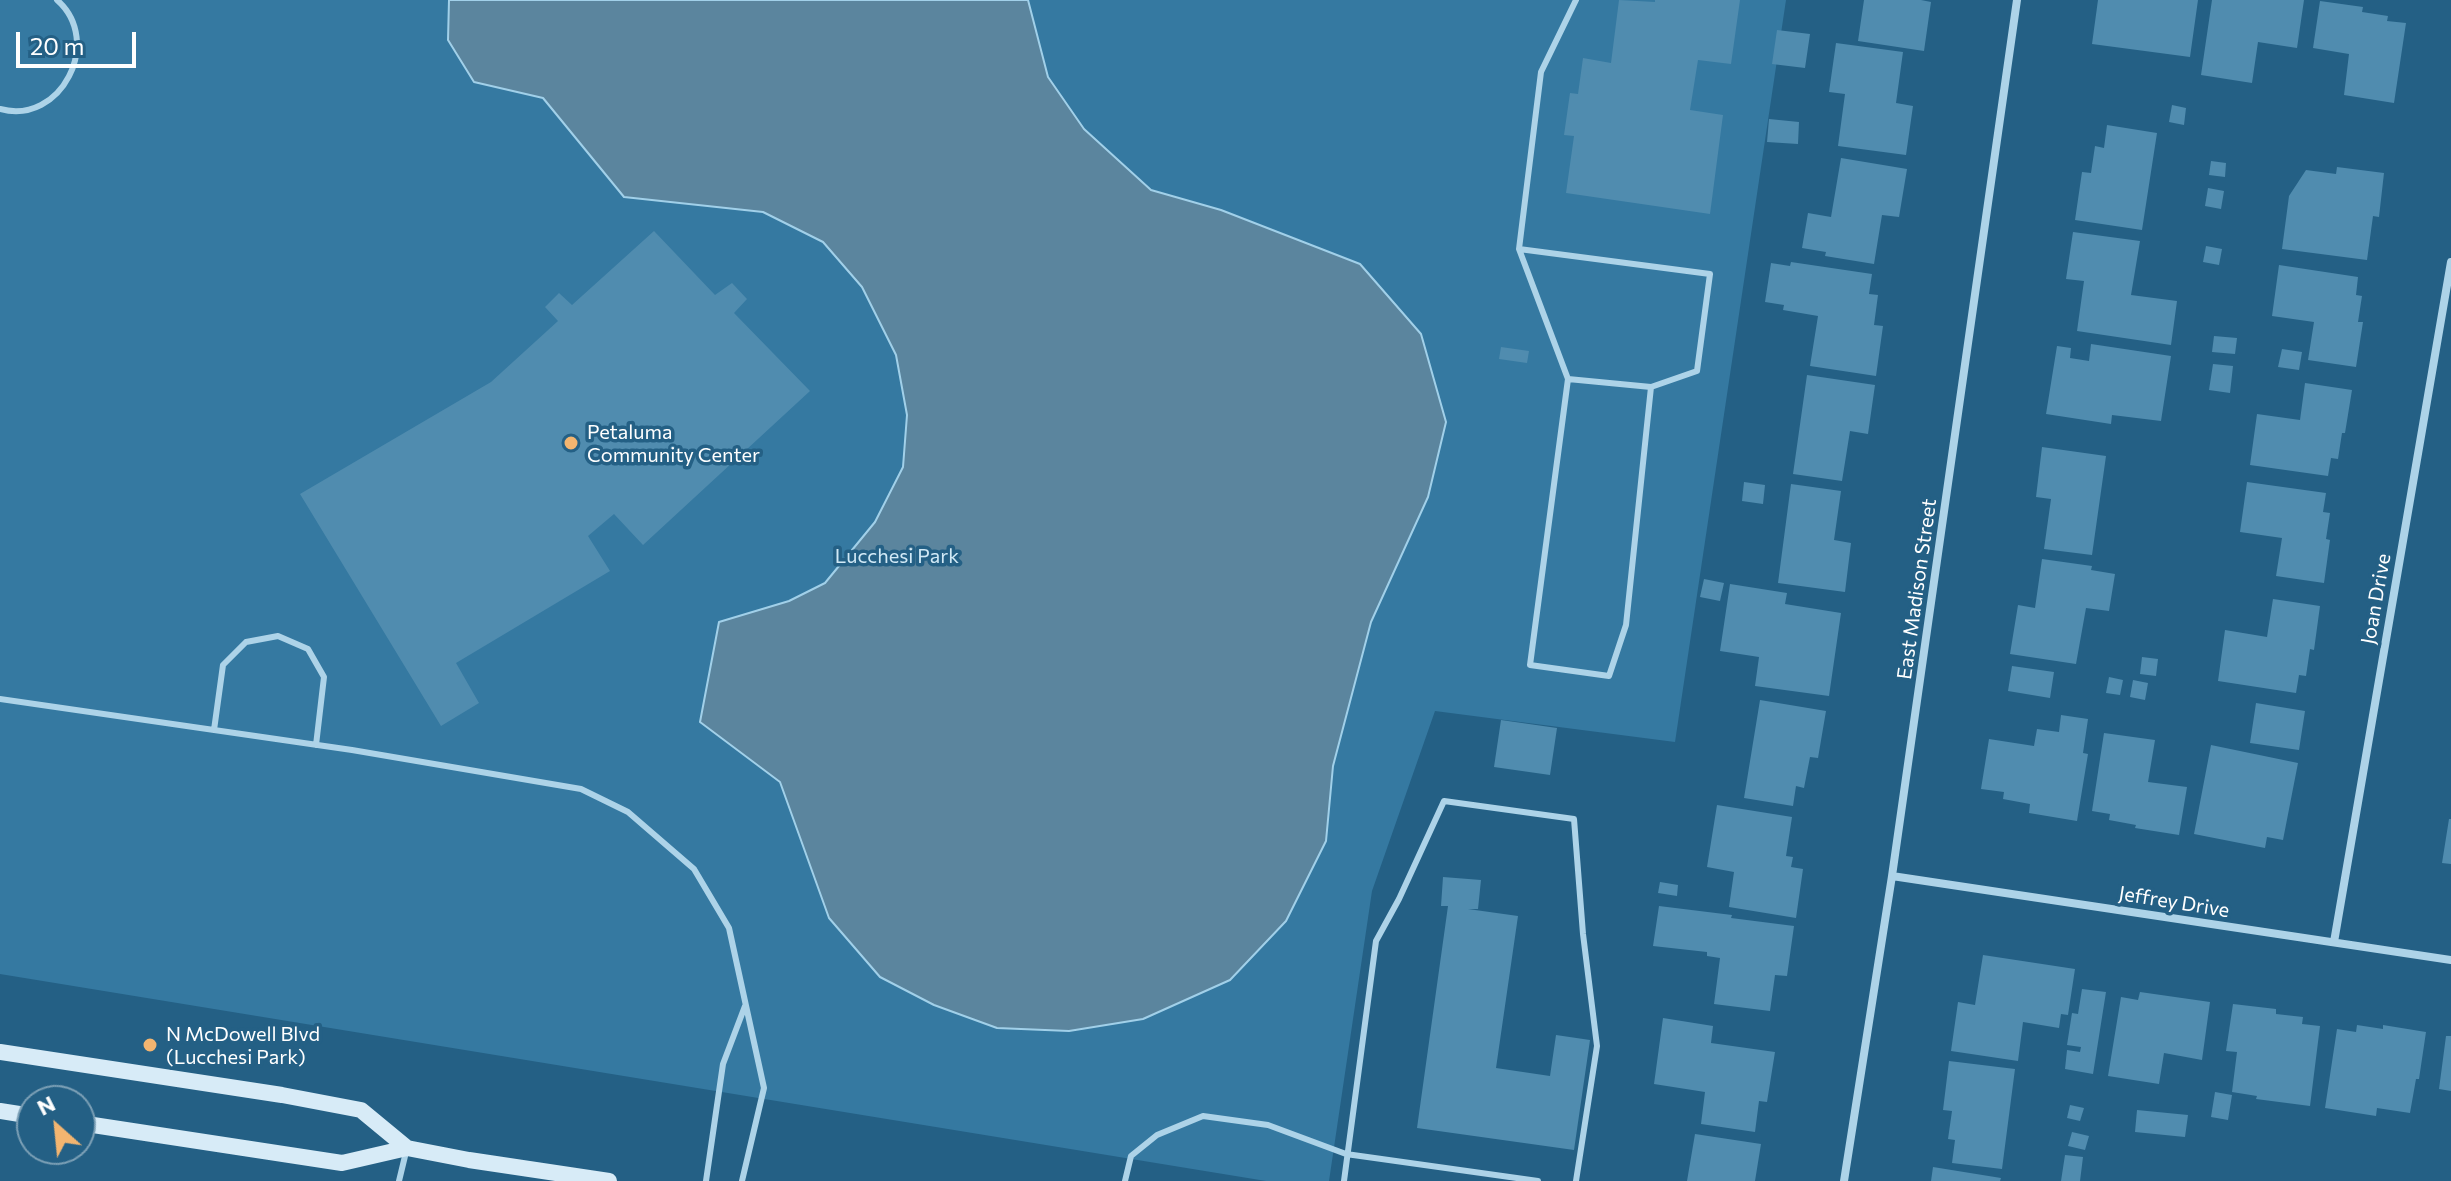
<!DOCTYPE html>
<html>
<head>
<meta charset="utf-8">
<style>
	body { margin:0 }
	#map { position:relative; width:2451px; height:1181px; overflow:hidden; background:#246085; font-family:Commissioner,sans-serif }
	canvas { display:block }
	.north { position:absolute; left:16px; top:1085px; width:80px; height:80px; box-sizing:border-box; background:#246085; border:2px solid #7ca0b6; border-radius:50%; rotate:333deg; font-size:22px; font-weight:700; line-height:32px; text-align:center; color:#fff }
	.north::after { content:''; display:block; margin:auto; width:28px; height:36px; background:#f3b570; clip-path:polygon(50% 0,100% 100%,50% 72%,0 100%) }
	.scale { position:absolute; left:16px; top:32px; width:120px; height:36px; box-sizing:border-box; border:4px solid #fff; border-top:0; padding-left:10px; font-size:24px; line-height:28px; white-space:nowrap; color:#fff; -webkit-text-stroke:6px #246085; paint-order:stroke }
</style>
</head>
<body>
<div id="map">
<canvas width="2451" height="1181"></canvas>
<div class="north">N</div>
<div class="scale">20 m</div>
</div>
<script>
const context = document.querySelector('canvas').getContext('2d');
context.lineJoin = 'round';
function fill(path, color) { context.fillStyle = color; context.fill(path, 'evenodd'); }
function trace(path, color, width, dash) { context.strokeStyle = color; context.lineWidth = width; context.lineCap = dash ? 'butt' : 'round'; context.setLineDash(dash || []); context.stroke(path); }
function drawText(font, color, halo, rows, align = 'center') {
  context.font = font + ' Commissioner,sans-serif'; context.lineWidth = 7; context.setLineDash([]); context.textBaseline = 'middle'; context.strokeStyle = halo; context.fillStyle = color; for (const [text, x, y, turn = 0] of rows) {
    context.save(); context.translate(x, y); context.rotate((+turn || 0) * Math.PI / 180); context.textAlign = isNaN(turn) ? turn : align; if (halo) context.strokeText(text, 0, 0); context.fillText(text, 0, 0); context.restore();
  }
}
fill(new Path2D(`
	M0,0H1786L1675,742L1435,711L1372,891L1329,1181H1266L0,974Z`), '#3579a1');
const water = new Path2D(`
	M449,0H1028L1048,77L1084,129L1151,190L1221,210L1360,264L1421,334L1446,422L1428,497L1371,622L1333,766L1326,841L1286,921L1230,980L1143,1019L1069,1031L997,1028L934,1005L880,977L829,918L780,782L700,722L719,622L789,601L825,583L875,522L903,467L907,415L896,355L862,287L823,242L763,212L624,197L543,98L474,82L448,40Z`);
fill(water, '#5b859e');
trace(water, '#a1d0e9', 2);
fill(new Path2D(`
	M1619,0L1655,2V0H1740L1731,64L1698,60L1690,110L1723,115L1710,214L1566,193L1574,136L1564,135L1570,93L1578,94L1583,58L1611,63Z
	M1864,0H1921L1931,2L1924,51L1858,41Z
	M2098,0H2198L2190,57L2092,44Z
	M2212,0H2304L2297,48L2258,42L2252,83L2201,75Z
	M2320,1L2363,7L2362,12L2388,16L2387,21L2406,23L2394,103L2344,95L2349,54L2313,48Z
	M1777,30L1810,34L1805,68L1772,64Z
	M1836,43L1903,52L1896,103L1913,106L1906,155L1838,146L1845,94L1829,92Z
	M2172,105L2186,108L2184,125L2169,122Z
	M1769,119L1799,122L1798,144L1767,142Z
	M2107,125L2157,133L2142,230L2075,220L2082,172L2091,173L2095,146L2104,148Z
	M1841,158L1907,169L1899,217L1882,215L1874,264L1825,256L1826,252L1802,248L1808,213L1831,217Z
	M2211,161L2226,163L2225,177L2209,175Z
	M2337,167L2384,173L2379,217L2373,216L2367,260L2282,249L2289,196L2306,170L2336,174Z
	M2208,188L2224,191L2221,209L2205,206Z
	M654,231L715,295L732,283L747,299L734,313L810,391L643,545L614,514L588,536L610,571L456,663L479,703L441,726L300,494L491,382L558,321L545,307L559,293L572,305Z
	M2073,232L2140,241L2131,295L2177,301L2171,345L2077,331L2084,281L2066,279Z
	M2206,246L2222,249L2219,265L2203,262Z
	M1791,262L1872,274L1869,294L1878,295L1874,325L1883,326L1876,376L1810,366L1818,316L1783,310L1784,305L1765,302L1771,263L1790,266Z
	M2279,265L2358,277L2356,295L2362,296L2358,322H2363L2356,367L2308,360L2314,322L2272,316Z
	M2214,336L2237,338L2235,354L2212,352Z
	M2091,344L2171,356L2161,421L2112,415L2111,424L2046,414L2057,346L2071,348L2070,358L2089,361Z
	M1501,347L1529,351L1527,363L1499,359Z
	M2282,349L2302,352L2299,370L2278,367Z
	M2213,364L2233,366L2230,393L2209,390Z
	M1807,375L1875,385L1868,434L1850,431L1842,481L1793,474Z
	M2305,383L2352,390L2345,433H2342L2338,459L2331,458L2328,476L2250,465L2257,414L2300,420Z
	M2042,447L2106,456L2092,555L2044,549L2051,499L2036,497Z
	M1744,482L1765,485L1763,504L1742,501Z
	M2247,482L2326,493L2323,512L2330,513L2326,539L2330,540L2324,583L2276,576L2282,538L2240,532Z
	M1791,484L1841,491L1834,540L1851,543L1845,592L1778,583Z
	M2042,559L2092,566L2091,570L2115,574L2109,611L2086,608L2076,664L2010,654L2018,605L2035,608Z
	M1704,579L1724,583L1720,601L1700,597Z
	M1730,584L1787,593L1785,604L1841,613L1829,696L1755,686L1759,657L1720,651Z
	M2273,599L2320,606L2314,650L2310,649L2306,676L2299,675L2296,693L2218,681L2225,630L2267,637Z
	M2142,657L2158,659L2156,676L2140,674Z
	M2012,666L2054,672L2050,698L2008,691Z
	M2109,677L2123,680L2120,695L2106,693Z
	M2133,680L2148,683L2145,700L2130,697Z
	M1760,700L1826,711L1818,758L1810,757L1804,788L1796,786L1793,806L1744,798Z
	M2256,703L2305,711L2299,750L2250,743Z
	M2061,715L2088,719L2083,753L2088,754L2077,821L2029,813L2030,804L2003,799L2004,792L1981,789L1989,739L2034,746L2037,729L2059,732Z
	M1501,720L1557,728L1550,775L1494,767Z
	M2104,733L2155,740L2148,782L2187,787L2179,835L2135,828L2136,825L2109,820L2110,814L2092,811Z
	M2211,745L2298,763L2283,840L2267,837L2265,848L2194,834Z
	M1717,805L1792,817L1786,856L1793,857L1791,867L1803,869L1796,918L1729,907L1734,872L1707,867Z
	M2449,819H2451V864L2442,863Z
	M1443,877L1481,880L1478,909H1468L1518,916L1496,1068L1550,1076L1556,1035L1590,1040L1574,1150L1417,1128L1448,906H1441Z
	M1660,882L1678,885L1677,896L1658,893Z
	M1659,906L1732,915L1731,918L1794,926L1787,976L1775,975L1770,1011L1714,1004L1720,958L1707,956V952L1653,946Z
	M1983,955L2075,969L2068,1015L2061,1014L2059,1028L2023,1022L2018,1061L1951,1051L1958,1002L1975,1005Z
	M2082,989L2106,992L2093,1074L2065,1069L2067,1050L2080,1052L2081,1047L2067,1045L2072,1013L2078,1014Z
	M2140,992L2210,1002L2202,1060L2164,1053L2159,1084L2108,1076L2121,997L2138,1000Z
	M2233,1004L2276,1009V1014L2303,1017L2302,1024L2320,1026L2310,1106L2256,1099L2257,1096L2232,1092L2237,1052L2226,1051Z
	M1663,1018L1713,1026L1711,1043L1775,1052L1767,1102L1759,1101L1755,1132L1701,1124L1705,1092L1654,1084Z
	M2357,1025L2383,1029V1025L2426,1032L2419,1079H2416L2410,1113L2377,1108L2376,1116L2325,1108L2337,1029L2356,1032Z
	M2446,1036H2451V1091L2439,1089Z
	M1949,1061L2015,1069L2002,1169L1952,1163L1955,1140L1948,1139L1952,1111L1943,1110Z
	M2215,1092L2232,1095L2228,1120L2211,1117Z
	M2070,1105L2084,1108L2080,1121L2067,1118Z
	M2137,1110L2188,1115L2185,1137L2135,1132Z
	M2072,1132L2089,1136L2085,1150L2068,1146Z
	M1695,1134L1761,1144L1755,1181H1687Z
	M2065,1155L2083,1157L2080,1181H2061Z
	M1933,1167L2001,1178L2000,1181H1931Z`), '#508caf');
trace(new Path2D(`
	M1576,0L1541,72L1519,249L1568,379L1530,665L1609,676L1626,625L1651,387
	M0,109C61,126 104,41 57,0
	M1519,249L1710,274L1697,371L1651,387L1568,379
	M0,699L352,750L581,789L628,812L694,869L729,928L764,1088L742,1181
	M214,730L223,665L246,642L278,636L308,649L324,677L316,745
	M399,1181L406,1152
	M706,1181L723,1064L745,1006
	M1125,1181L1131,1156L1157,1135L1203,1116L1268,1125L1346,1154L1538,1181
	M1344,1181L1376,941L1399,899L1444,801L1574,819L1583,934L1597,1046L1576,1181`), '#add3e8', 6);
trace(new Path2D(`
	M1892,876L2451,960
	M2334,942L2451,262
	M1844,1181L1892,876L2017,0`), '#add3e8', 8);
trace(new Path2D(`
	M0,1052L282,1095L361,1110L407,1148
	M0,1111L32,1116
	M80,1123L342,1163L407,1148L469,1160L609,1181`), '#d7ebf7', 16);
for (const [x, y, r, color] of [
	[571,443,8,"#f3b570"],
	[150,1045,8,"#f3b570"]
]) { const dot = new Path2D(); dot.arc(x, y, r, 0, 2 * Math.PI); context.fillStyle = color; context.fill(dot); trace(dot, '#246085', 3); }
drawText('20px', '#fff', '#246085', [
	["Petaluma",587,432],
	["Community Center",587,455],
	["N McDowell Blvd",166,1034],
	["(Lucchesi Park)",166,1057]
], 'left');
drawText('20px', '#d1e9f6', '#246085', [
	["Lucchesi Park",897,556]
]);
drawText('20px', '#fff', '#246085', [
	["East Madison Street",1917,589,-82],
	["Joan Drive",2376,599,-80],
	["Jeffrey Drive",2174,902,9]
]);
</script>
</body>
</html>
